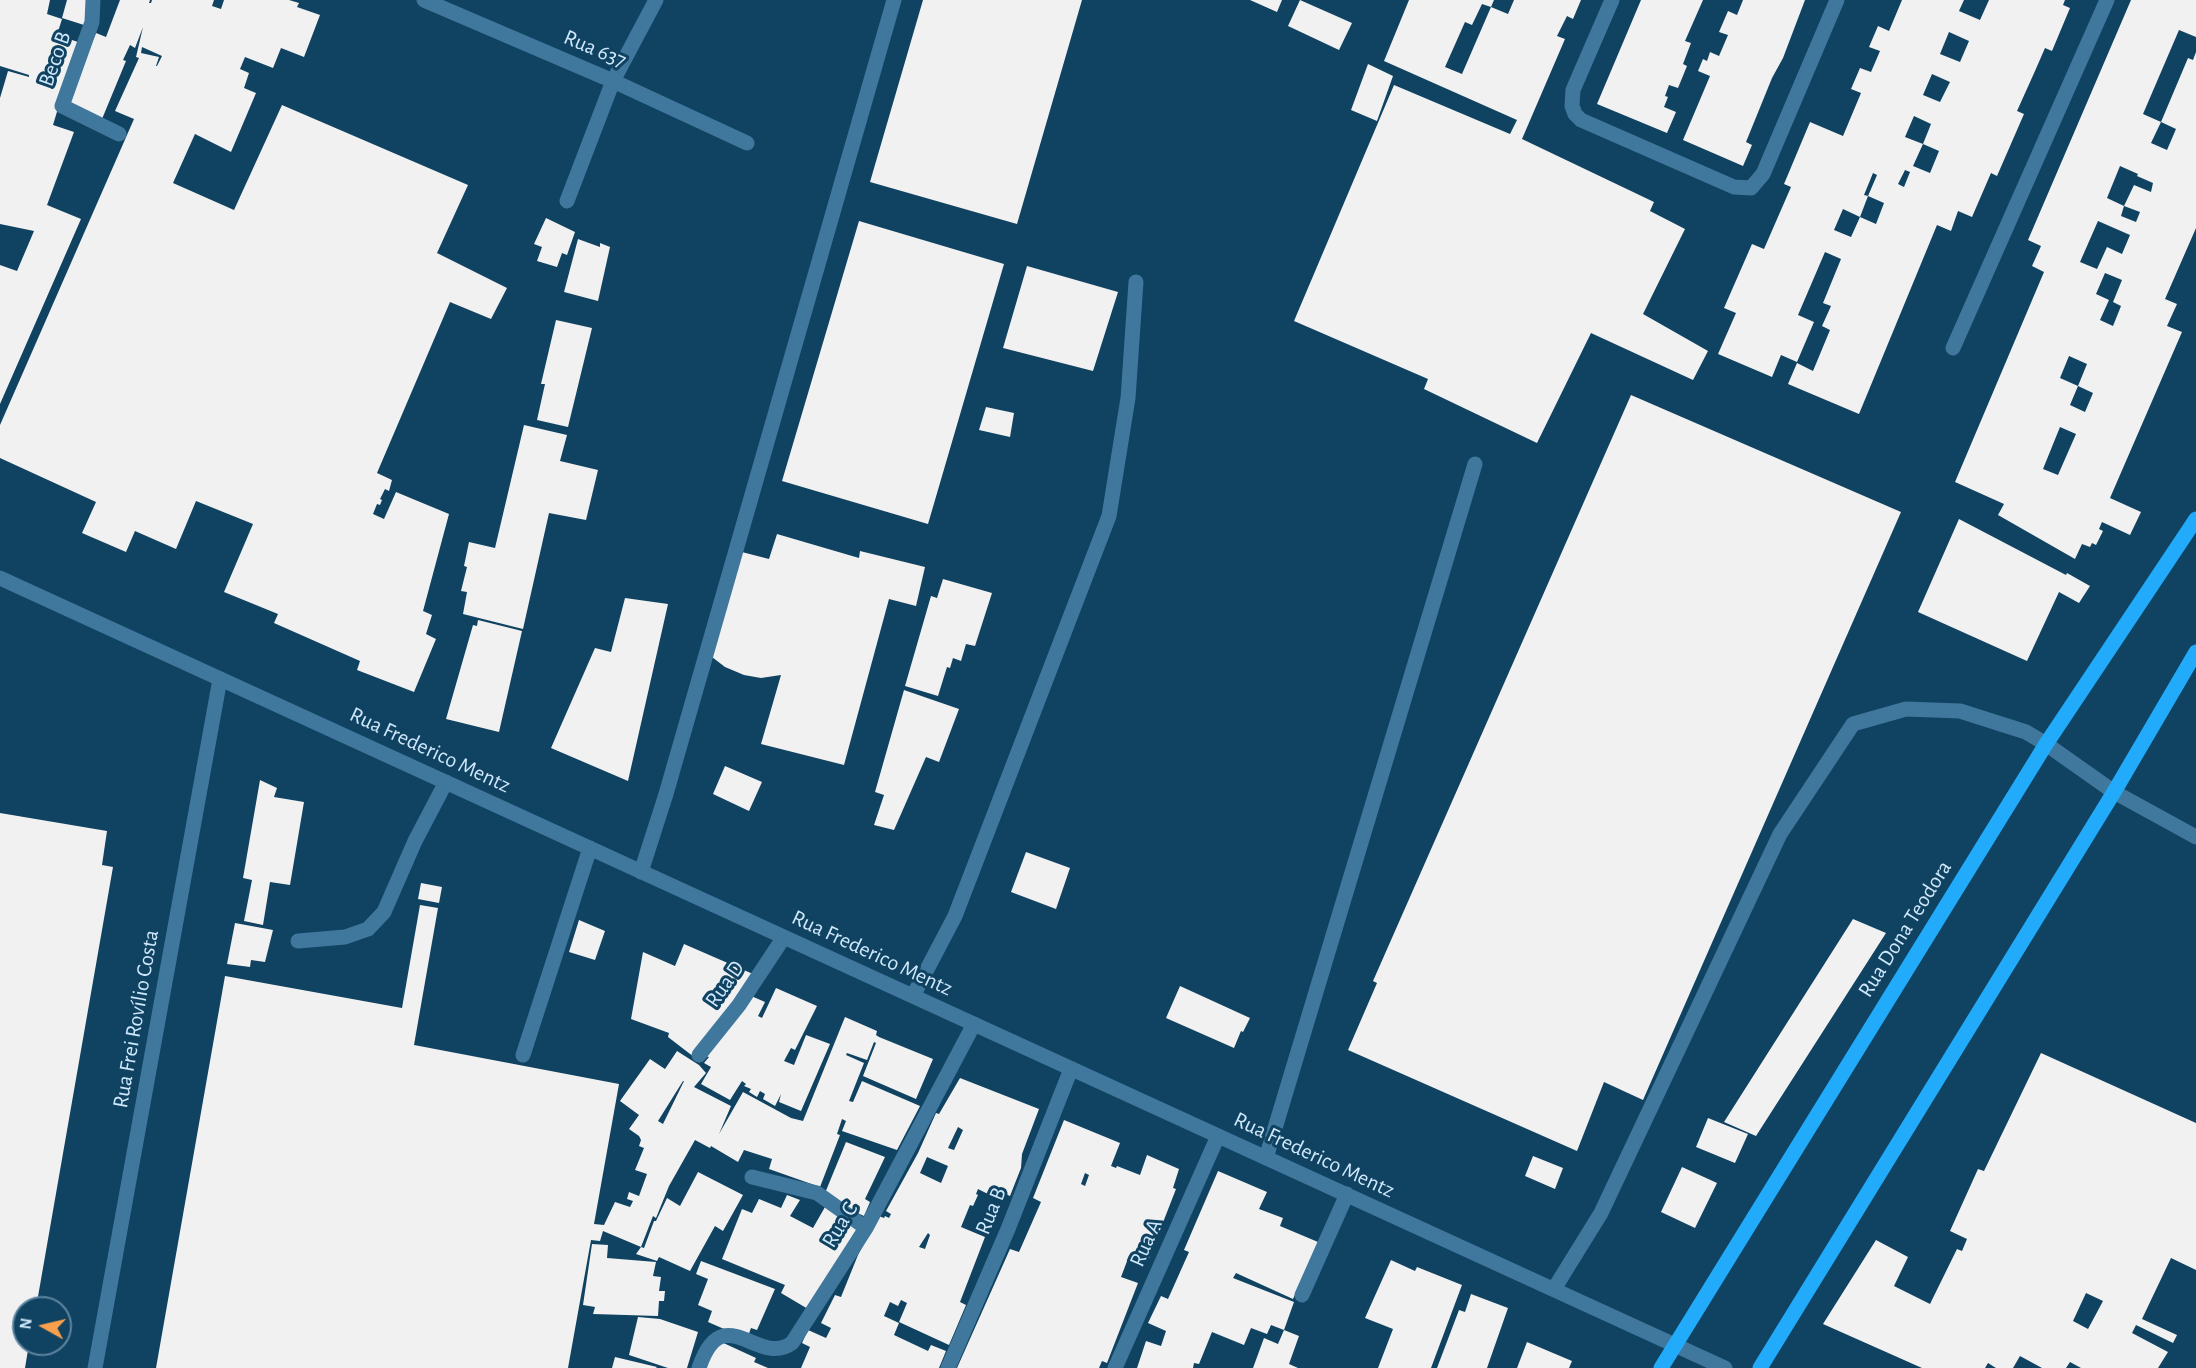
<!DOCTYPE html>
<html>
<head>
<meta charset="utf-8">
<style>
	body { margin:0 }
	#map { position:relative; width:2196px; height:1368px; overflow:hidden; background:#104261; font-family:"Alegreya Sans",sans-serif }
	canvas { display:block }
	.north { position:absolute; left:12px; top:1296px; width:60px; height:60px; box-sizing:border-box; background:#104261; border:2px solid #5c849f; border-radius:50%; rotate:278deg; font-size:16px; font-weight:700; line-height:24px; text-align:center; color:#cfe8fb }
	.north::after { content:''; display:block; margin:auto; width:21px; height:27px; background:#f9a04c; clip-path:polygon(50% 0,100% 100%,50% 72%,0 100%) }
</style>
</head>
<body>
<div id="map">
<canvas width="2196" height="1368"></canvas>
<div class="north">N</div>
</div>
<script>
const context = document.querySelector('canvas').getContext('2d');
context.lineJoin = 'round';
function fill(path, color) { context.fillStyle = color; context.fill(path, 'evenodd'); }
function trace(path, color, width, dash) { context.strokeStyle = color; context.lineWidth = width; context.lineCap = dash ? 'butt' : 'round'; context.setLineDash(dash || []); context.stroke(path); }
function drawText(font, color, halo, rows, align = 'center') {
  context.font = font + ' "Alegreya Sans",sans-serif'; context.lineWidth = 6; context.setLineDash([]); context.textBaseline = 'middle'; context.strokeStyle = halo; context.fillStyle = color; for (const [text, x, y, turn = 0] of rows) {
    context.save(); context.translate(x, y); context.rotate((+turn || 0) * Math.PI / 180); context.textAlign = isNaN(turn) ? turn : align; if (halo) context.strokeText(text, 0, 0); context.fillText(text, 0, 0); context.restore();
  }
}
fill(new Path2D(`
	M0,0H50L47,14L62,19L57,35L78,42L53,125L74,132L47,205L81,219L0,404V265L17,271L34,231L0,224V98L8,71L29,77V75L0,66Z
	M67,0H91L84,25L62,18Z
	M120,0H150L149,3H151L152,0H214L212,6L221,9L224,0H289L299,3L297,7L320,15L304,57L281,48L273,68L245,57L240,69L249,73L244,88L256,93L231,152L195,134L173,183L234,210L282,105L468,185L437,253L507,288L491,319L450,302L377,473L392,480L389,491L385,489L380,499L382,500L380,505L377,504L373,514L384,519L396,492L449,514L423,611L432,615L426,634L436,639L414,692L357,670L360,661L274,623L278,614L224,592L253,524L196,501L176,549L135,531L126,552L82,533L96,502L0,458V425L134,119L115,111L139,58L136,57L143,27L135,48L130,45L123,60L126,61L102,119L66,105L96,33L106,37ZM142,47L162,56L157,66H156L159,57L141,53Z
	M923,0H1082L1017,224L870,182Z
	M1250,0H1282L1277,12Z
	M1300,0L1352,23L1339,50L1288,26Z
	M1409,0H1494L1491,7L1508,14L1514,0H1581L1573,19L1567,16L1557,36L1565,39L1522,139L1654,202L1650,211L1685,229L1643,314L1708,351L1693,380L1591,333L1537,443L1424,389L1428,379L1294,321L1394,85L1510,134L1517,120L1384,61ZM1482,4L1491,7L1462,74L1445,67L1465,22L1472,25Z
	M1641,0H1703L1685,41L1691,43L1683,64L1687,66L1678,88L1669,85L1665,96L1668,97L1664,107L1676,112L1667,133L1597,104Z
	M1743,0H1805L1783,58L1772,78L1746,142L1752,145L1743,166L1683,140L1710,76L1698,71L1703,59L1707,61L1710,52L1719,56L1728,35L1719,32L1728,11L1737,15Z
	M1902,0H1964L1959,11L1980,20L1989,0H2065L2063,5L2070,8L2052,51L2045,48L2035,71L2017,111L2024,114L1997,176L1991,173L1972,217L1958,211L1951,231L1937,225L1859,414L1788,384L1797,363L1813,371L1830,330L1822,326L1831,306L1823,303L1841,259L1825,252L1798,315L1814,322L1797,362L1781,355L1772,377L1718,354L1736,313L1724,308L1752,244L1764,249L1791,187L1784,184L1810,122L1843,136L1861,93L1851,89L1860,68L1871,72L1880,51L1869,47L1878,26L1889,31ZM1949,32L1969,41L1960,62L1940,54ZM1932,74L1950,82L1940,102L1923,95ZM1914,116L1931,124L1923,144L1939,151L1930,173L1913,166L1923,144L1905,137ZM1905,170L1910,172L1904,187L1898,184ZM1873,173L1877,175L1868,196L1884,203L1876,224L1860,217L1851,237L1834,230L1843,209L1860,217L1868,196L1864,195Z
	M2131,0H2196V37L2179,30L2143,114L2161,122L2151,143L2167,150L2176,129L2161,122L2188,58L2193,60L2196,52V228L2165,299L2177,304L2167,326L2182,332L2110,498L2141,512L2130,535L2102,522L2099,529L2103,531L2096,545L2092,543L2090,547L2082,544L2075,559L1998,515L2004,504L1955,482L2044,272L2032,266L2041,246L2028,240ZM2120,166L2138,174L2137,176L2153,183L2151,192L2134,185L2124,206L2140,212L2136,222L2121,216L2124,206L2107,198ZM2098,221L2130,235L2122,254L2107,247L2097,269L2080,262ZM2105,273L2122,280L2113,302L2121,306L2113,326L2100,320L2109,300L2096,294ZM2069,356L2087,364L2078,386L2093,393L2085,412L2070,405L2078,386L2060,378ZM2060,427L2076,434L2058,475L2043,469Z
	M1368,64L1393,76L1377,121L1351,110Z
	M546,218L575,232L567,255L562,253L557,267L537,261L542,247L534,244Z
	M859,221L1004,264L928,524L782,481Z
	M578,239L600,247V243L610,247L598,301L564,292Z
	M1027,266L1118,292L1093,371L1003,348Z
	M556,320L592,328L568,427L537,420L545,384H541Z
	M1631,395L1901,512L1643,1100L1604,1082L1577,1151L1348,1050L1377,983L1373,981Z
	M986,407L1014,413L1010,437L979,430Z
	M524,425L567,435L560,461L598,470L586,520L549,513L523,629L463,614L467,592L461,591L467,567L464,566L469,542L495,548Z
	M1959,519L2066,575L2067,573L2090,586L2079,603L2059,592L2027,661L1918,612Z
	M777,534L859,558L860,551L925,567L916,606L889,599L844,765L761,744L781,675L761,678L744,675L725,667L712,657L738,551L769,559Z
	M943,579L992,593L975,646L966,644L961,661L953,658L950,668L947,667L938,696L905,686L931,596L937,598Z
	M625,598L668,604L628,781L551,748L595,648L611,652Z
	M478,620L522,631L499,732L446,719L473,625L477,626Z
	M904,690L959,709L939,762L926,757L894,830L874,825L884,795L875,792Z
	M725,766L762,782L749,811L713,794Z
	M260,780L277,788L274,797L304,802L290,885L270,882L263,925L244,921L252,880L243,878Z
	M0,813L107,831L102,865L113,867L36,1308H24V1344H29L25,1368H0Z
	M1026,852L1070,868L1056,909L1011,892Z
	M421,883L442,887L439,903L418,899Z
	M420,905L438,908L414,1045L619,1084L594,1224L604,1225L615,1202L630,1207L633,1201L627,1199L629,1192L639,1196L647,1174L635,1170L644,1148L639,1146L641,1140L639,1136L629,1129L639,1115L620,1101L650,1059L665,1069L677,1051L699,1065L706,1073L694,1087L731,1106L719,1134L743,1092L791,1118L803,1121L845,1017L877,1031L876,1035L879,1037L933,1059L916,1099L863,1076L876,1043L874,1042L867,1060L847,1053L846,1055L864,1063L849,1101L853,1102L862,1081L920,1106L897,1150L842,1131L846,1121L842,1119L837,1134L840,1135L820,1187L769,1169L772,1159L744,1150L738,1162L711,1146L710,1148L695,1140L669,1186L656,1218L653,1216L641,1247L644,1248L654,1221H656L667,1198L680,1206L698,1172L743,1195L723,1231L715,1226L690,1271L659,1257L657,1261L636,1254L641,1247L603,1231L600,1241L591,1240L568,1368H156L225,976L402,1008ZM683,1081H684L663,1124L658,1121Z
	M1853,919L1886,933L1756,1136L1724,1122Z
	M579,920L605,931L595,960L569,952Z
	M235,923L273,930L265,962L251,960L250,967L227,964Z
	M684,944L753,974L694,1057L668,1037L669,1033L631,1019L643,952L675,966Z
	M1180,986L1250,1018L1243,1032L1241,1031L1234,1048L1166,1018Z
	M776,988L817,1006L795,1050L791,1048L784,1061L794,1065L806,1035L830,1044L801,1111L779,1102L781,1094L775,1106L763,1099L765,1094L760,1091L757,1097L749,1092L751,1089L744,1086L746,1084L742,1081L730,1100L701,1084L711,1067L704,1063L709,1057L706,1056L749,995L765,1002L758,1016L762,1018Z
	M2041,1053L2196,1123V1270L2171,1258L2142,1319L2177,1335L2173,1343L2136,1325L2132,1333L2168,1352L2158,1368H2081L2070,1362L2066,1368H2042L2020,1356L2013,1368H1996L1988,1363L1985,1368H1922L1823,1324L1876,1240L1908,1257L1894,1286L1930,1304L1957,1249L1962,1251L1967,1239L1950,1231L1978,1169L1984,1171ZM2086,1293L2103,1301L2088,1329L2073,1321Z
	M960,1078L1039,1109L1022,1154L1021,1168L1010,1196L991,1188L988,1194L978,1189L976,1194L978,1195L973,1206L970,1205L961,1227L985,1237L960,1302L966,1305L949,1345L899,1322L907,1303L901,1300L898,1306L890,1302L884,1316L899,1323L894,1335L928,1351L931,1345L946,1351L939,1368H801L810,1347L802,1343L808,1330L826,1338L831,1328L821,1323L835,1295L841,1297L858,1255L879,1216L884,1218L885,1216L889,1218L891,1214L886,1211L918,1153L936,1113L939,1114ZM958,1127L963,1130L954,1150L948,1148ZM927,1157L948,1166L941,1183L920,1173ZM928,1233L930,1235L925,1249L919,1247Z
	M1708,1118L1748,1134L1735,1163L1696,1147Z
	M1064,1120L1120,1143L1111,1166L1116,1168L1117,1166L1140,1175L1147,1155L1179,1169L1173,1188L1176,1189L1148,1261L1129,1256L1121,1277L1138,1283L1107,1363L1102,1361L1099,1368H957L1010,1249L1019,1252L1041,1202L1033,1198ZM1085,1173L1089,1175L1085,1186L1081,1184Z
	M846,1142L885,1157L865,1199L870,1202L864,1216L840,1205L825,1193Z
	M1533,1156L1563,1168L1555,1189L1525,1176Z
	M1682,1167L1717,1183L1695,1228L1661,1212Z
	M1218,1171L1267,1192L1259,1209L1283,1218L1280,1226L1318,1242L1293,1299L1236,1273L1233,1278L1294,1302L1284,1330L1271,1325L1267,1334L1251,1328L1244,1345L1212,1332L1199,1364L1194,1363L1193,1368H1137L1146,1341L1161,1346L1166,1331L1148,1323L1161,1296L1168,1299L1189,1252L1184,1250Z
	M787,1195L800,1200L790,1216L813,1228L825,1207L858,1227L808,1309L781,1293L785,1285L722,1259L742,1209L752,1213L759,1199L781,1208Z
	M592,1244L608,1245L607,1258L656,1262L653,1276L661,1277L659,1291H665L664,1301H659L658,1316L593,1314L595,1307L583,1305Z
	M1391,1260L1415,1271L1417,1267L1462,1285L1431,1368H1378L1393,1329L1365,1318Z
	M701,1261L775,1289L757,1330L751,1328L747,1339L708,1322L712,1311L698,1305L708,1279L696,1274Z
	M1471,1294L1508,1308L1487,1368H1437L1459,1310L1465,1312Z
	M638,1317L660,1319L698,1332L687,1368H668L629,1355Z
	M1284,1330L1299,1336L1289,1364L1298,1368H1253L1264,1338L1278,1344Z
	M717,1340L756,1358L754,1362L768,1368H706Z
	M1527,1342L1572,1361L1569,1368H1517Z
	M615,1357L657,1367L656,1368H612Z`), '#f1f1f1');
trace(new Path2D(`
	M93,0L92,22L62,106L119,134
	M424,0L613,81L747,143
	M1612,0L1573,90L1572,106L1575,114L1581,120L1734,187L1751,188L1763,174L1837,0
	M567,201L613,81L656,0
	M1953,348L2107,0
	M0,578L1725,1368
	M641,872L666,794L894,0
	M298,941L345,937L368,929L384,912L415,841L446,782
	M913,996L955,916L1109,516L1128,398L1136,282
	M523,1055L590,848
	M699,1055L739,1005L784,937
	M1266,1158L1475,464
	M752,1177L817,1193L866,1228
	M1554,1289L1601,1213L1780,834L1853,724L1906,709L1960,711L2026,732L2046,744L2114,792L2196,837
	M1302,1295L1347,1194
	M95,1368L220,679
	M699,1368C723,1297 758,1368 792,1343L866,1228L974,1024
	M948,1368L1008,1229L1071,1069
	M1115,1368L1218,1136`), '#40779d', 15);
trace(new Path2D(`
	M1661,1368L2046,744L2196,519
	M1760,1368L2114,792L2196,652`), '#21abfa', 15);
drawText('22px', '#cfe8fb', '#104261', [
	["Rua 637",595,49,23],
	["Beco B",55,59,-70],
	["Rua Frederico Mentz",430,750,25],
	["Rua Dona Teodora",1905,929,-58],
	["Rua Frederico Mentz",872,953,25],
	["Rua D",725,984,-55],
	["Rua Frei Rovílio Costa",136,1019,-80],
	["Rua Frederico Mentz",1314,1155,25],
	["Rua B",991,1211,-68],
	["Rua C",840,1225,-59],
	["Rua A",1146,1243,-66]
]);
</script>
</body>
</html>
